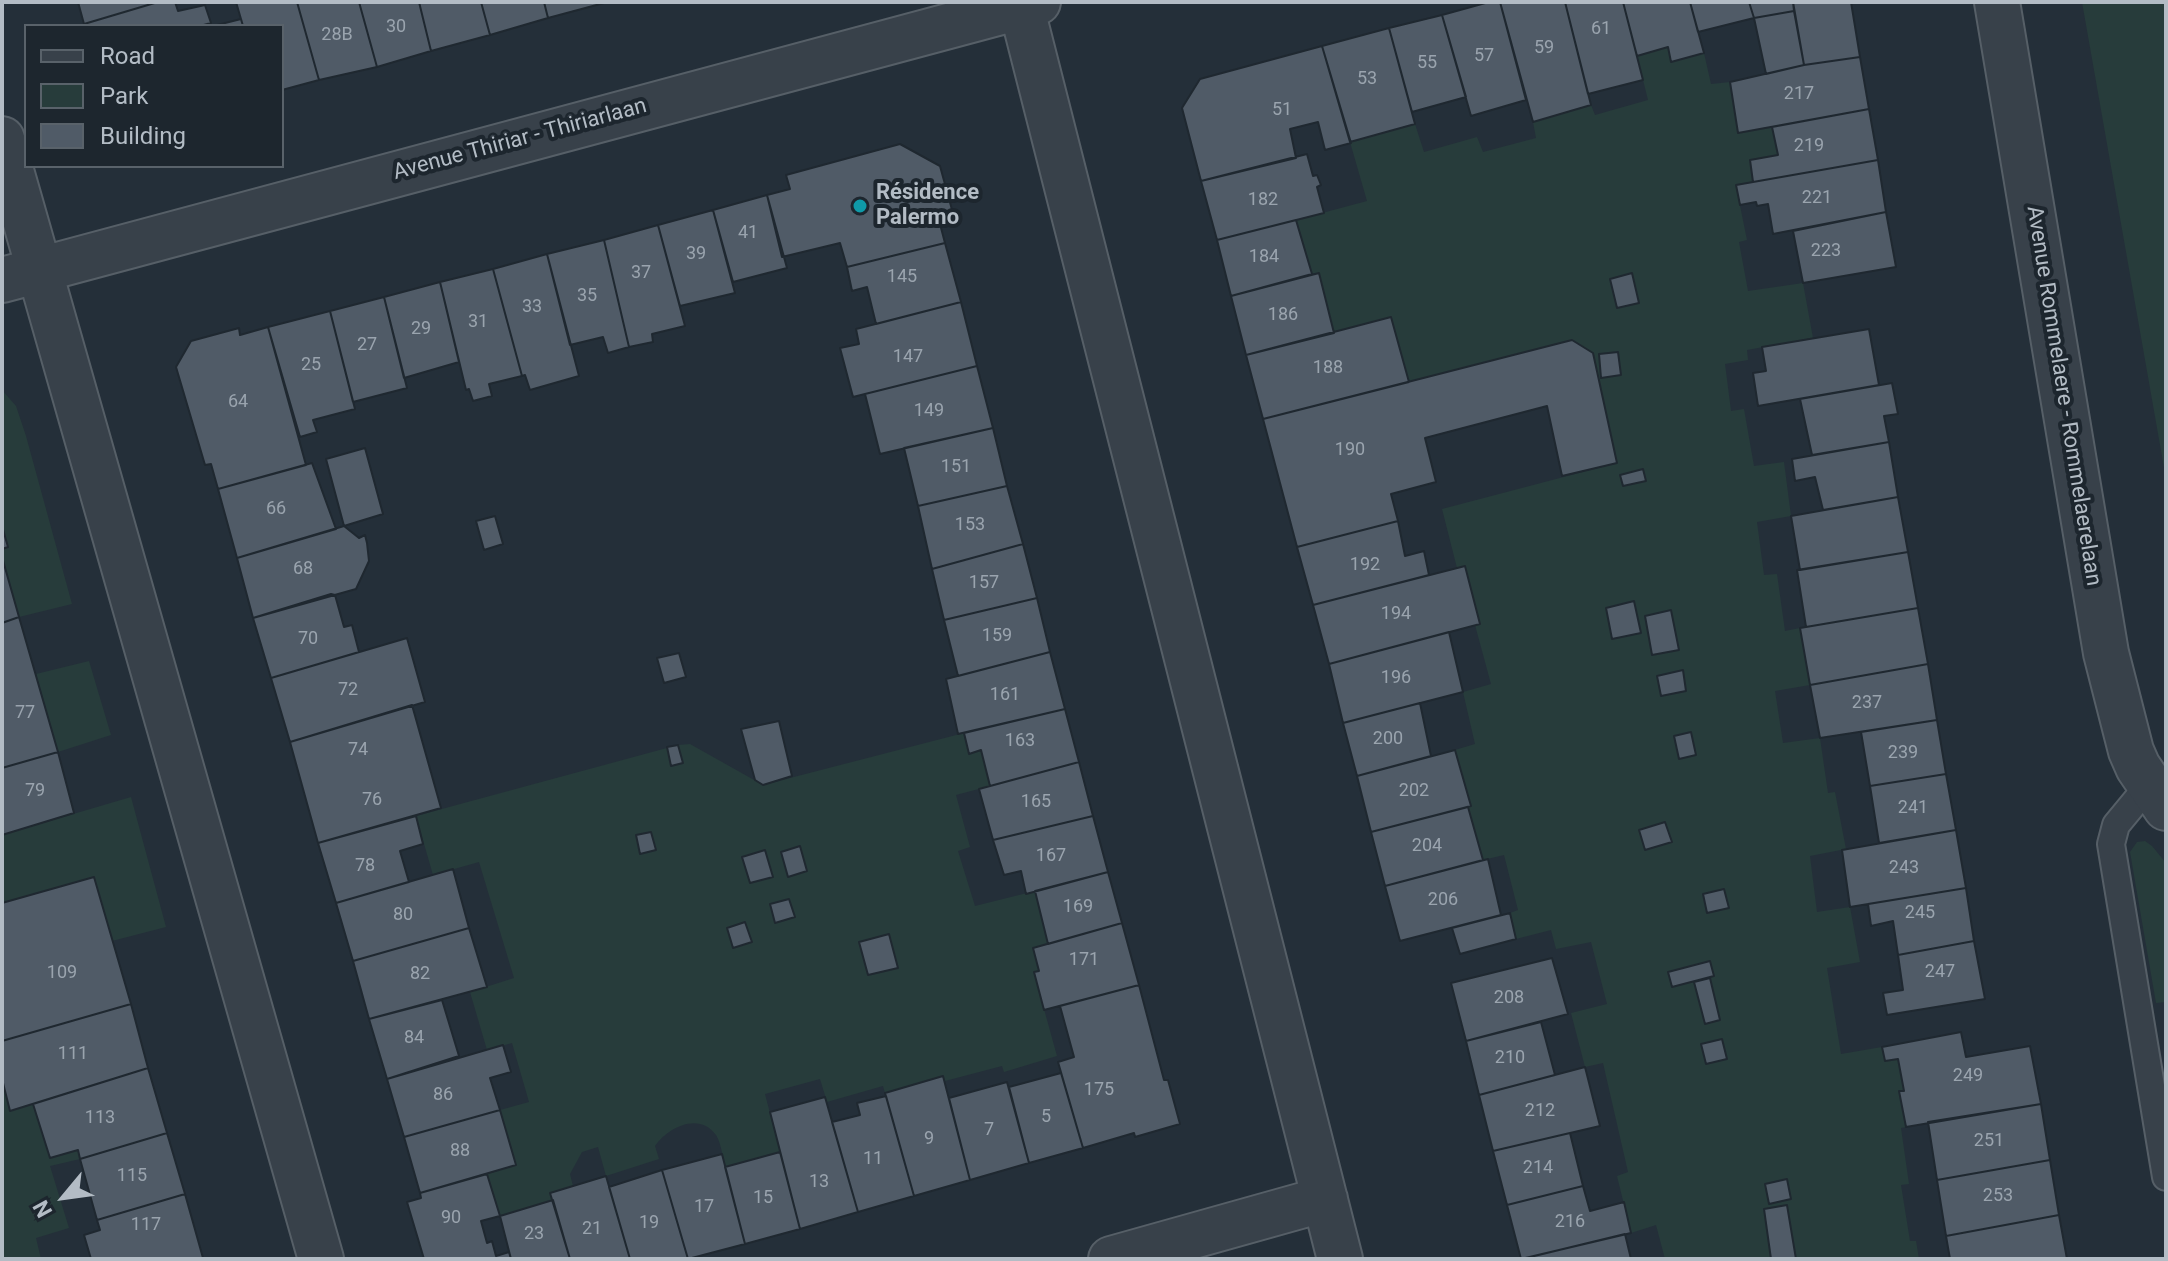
<!DOCTYPE html>
<html>
<head>
<meta charset="utf-8">
<style>
	body { margin:0 }
	#map { position:relative; width:2168px; height:1261px; overflow:hidden; background:#242f39; font-family:Roboto,sans-serif }
	canvas { display:block }
	.frame { position:absolute; inset:0; border:4px solid #b3bcc5; pointer-events:none }
	.legend { position:absolute; left:24px; top:24px; width:260px; height:144px; box-sizing:border-box; background:#1d262e; border:2px solid #59626a; margin:0; padding:10px 14px; list-style:none; font-size:24px; color:#b3bcc5 }
	.legend li { display:flex; align-items:center; gap:16px; height:40px }
	.legend b { width:40px; border:2px solid #59626a }
	.north { position:absolute; left:24px; top:1157px; width:80px; height:80px; -webkit-text-stroke:6px #1d262e; paint-order:stroke; rotate:241deg; font-size:22px; font-weight:700; line-height:32px; text-align:center; color:#b3bcc5 }
	.north::after { content:''; display:block; margin:auto; width:28px; height:36px; background:#b3bcc5; clip-path:polygon(50% 0,100% 100%,50% 72%,0 100%) }
</style>
</head>
<body>
<div id="map">
<canvas width="2168" height="1261"></canvas>
<div class="frame"></div>
<ul class="legend">
<li><b style="height:10px;background:#38414a"></b>Road</li>
<li><b style="height:22px;background:#273c3b"></b>Park</li>
<li><b style="height:22px;background:#505b67"></b>Building</li>
</ul>
<div class="north">N</div>
</div>
<script>
const context = document.querySelector('canvas').getContext('2d');
context.lineJoin = 'round';
function fill(path, color) { context.fillStyle = color; context.fill(path, 'evenodd'); }
function trace(path, color, width, dash) { context.strokeStyle = color; context.lineWidth = width; context.lineCap = dash ? 'butt' : 'round'; context.setLineDash(dash || []); context.stroke(path); }
function drawText(font, color, halo, rows, align = 'center') {
  context.font = font + ' Roboto,sans-serif'; context.lineWidth = 8; context.setLineDash([]); context.textBaseline = 'middle'; context.strokeStyle = halo; context.fillStyle = color; for (const [text, x, y, turn = 0] of rows) {
    context.save(); context.translate(x, y); context.rotate((+turn || 0) * Math.PI / 180); context.textAlign = isNaN(turn) ? turn : align; if (halo) context.strokeText(text, 0, 0); context.fillText(text, 0, 0); context.restore();
  }
}
fill(new Path2D(`
	M2082,2H2166V479Z
	M1668,47L1672,62L1704,53L1711,84L1730,82L1738,132L1772,127L1778,155L1753,182L1736,186L1747,240L1739,242L1748,291L1803,283L1813,338L1747,350L1748,360L1725,364L1731,411L1744,409L1754,466L1784,462L1791,516L1757,522L1764,575L1777,574L1785,631L1800,628L1810,685L1775,691L1783,743L1820,738L1828,793L1835,792L1846,849L1810,856L1817,912L1850,907L1860,962L1827,968L1841,1054L1882,1047L1885,1060L1898,1059L1904,1091H1900L1906,1127L1901,1128L1909,1184L1901,1185L1910,1241H1916L1919,1259H1665L1656,1225L1631,1233L1617,1176L1628,1172L1603,1063L1585,1067L1571,1013L1607,1004L1591,942L1556,949L1551,930L1516,939L1510,913L1518,910L1504,855L1483,860L1468,807L1471,806L1455,750L1475,744L1463,692L1491,684L1475,625L1480,623L1465,566L1457,568L1442,509L1617,463L1593,353L1572,340L1409,382L1391,317L1334,333L1319,273L1312,274L1296,220L1367,201L1350,142L1415,124L1424,152L1477,137L1483,152L1536,138L1533,122L1591,105L1595,115L1648,100L1637,56Z
	M2,390L16,406L26,436L72,604L19,617L2,557V549L8,547L2,526Z
	M89,661L111,735L58,752L36,674Z
	M964,733L969,753L981,750L990,786L956,795L970,847L958,851L975,906L1035,891L1048,944L1033,949L1039,971L1034,973L1057,1056L1004,1072L1002,1066L945,1081L943,1076L885,1093L883,1086L827,1102L820,1079L765,1094L780,1152L725,1167C723,1158 721,1143 716,1135C699,1111 667,1128 655,1146L659,1159L606,1176L598,1147L582,1152L570,1174L573,1186L551,1193L553,1200L500,1216L487,1174L516,1165L500,1110L529,1102L512,1043L487,1050L470,992L514,978L479,862L433,875L416,816L678,745L690,744L763,785Z
	M131,797L166,927L112,941L93,877L2,903V835Z
	M2145,841L2152,846L2166,863V1002L2156,1003L2130,852L2137,842Z
	M2,1079L10,1110L33,1104L50,1158L78,1150L80,1159L50,1166L69,1228L36,1238L41,1259H2Z`), '#273c3b');
const building = new Path2D(`
	M78,2H158L84,24Z
	M158,2H175L178,11L205,5L211,23L200,26H85L84,24Z
	M236,2H297L319,80L282,90V26H243Z
	M297,2H359L377,67L319,80Z
	M359,2H419L431,51L377,67Z
	M419,2H481L490,35L431,51Z
	M481,2H544L548,18L490,35Z
	M544,2H604V3L548,18Z
	M1489,2H1500L1526,100L1471,116L1442,15Z
	M1500,2H1565L1591,105L1533,122Z
	M1565,2H1623L1643,80L1588,94Z
	M1623,2H1690L1704,53L1671,62L1668,47L1637,56Z
	M1690,2H1749L1754,18L1698,32Z
	M1749,2H1793L1794,11L1754,18Z
	M1793,2H1851L1860,57L1804,65Z
	M1794,11L1804,65L1766,74L1754,18Z
	M1442,15L1466,97L1412,112L1389,28Z
	M241,19L243,26H213Z
	M1389,28L1415,124L1350,142L1322,46Z
	M1322,46L1351,143L1325,150L1318,122L1290,129L1296,158L1201,181L1182,108L1200,79Z
	M1860,57L1869,109L1738,133L1730,82L1804,65Z
	M1869,109L1878,160L1753,182L1750,160L1778,155L1772,127Z
	M900,144L940,166L954,217L939,220L945,243L847,267L840,243L782,257L767,195L790,189L786,175Z
	M1307,154L1313,176L1317,175L1321,185L1317,187L1324,213L1217,240L1201,181Z
	M1878,160L1886,212L1773,234L1768,204L1757,206L1756,202L1740,205L1736,185Z
	M767,195L787,268L733,282L713,210Z
	M713,210L735,293L680,306L658,225Z
	M1886,212L1896,267L1803,283L1793,231Z
	M1296,220L1312,274L1231,296L1217,240Z
	M658,225L685,326L652,334L653,342L629,347L604,240Z
	M604,240L629,347L608,353L603,337L570,345L547,254Z
	M945,243L961,302L876,324L867,287L852,291L847,267Z
	M547,254L579,376L530,390L525,375L522,376L493,269Z
	M493,269L522,376L489,384L492,396L473,401L469,389L466,390L440,282Z
	M1319,273L1334,333L1246,355L1231,296Z
	M1632,273L1639,303L1617,308L1610,279Z
	M440,282L459,362L404,378L384,297Z
	M384,297L407,388L353,402L330,311Z
	M961,302L977,366L853,397L840,348L859,344L856,329Z
	M330,311L355,409L313,420L317,432L300,437L268,327Z
	M1391,317L1409,382L1263,419L1246,355Z
	M268,327L306,465L218,489L211,464L205,465L176,367L191,341L239,328L240,335Z
	M1869,329L1879,385L1758,406L1753,373L1766,371L1762,347Z
	M1572,340L1593,353L1617,463L1562,476L1547,406L1425,438L1436,482L1391,494L1398,521L1297,547L1263,419Z
	M1618,352L1621,375L1601,378L1599,354Z
	M977,366L993,428L880,454L865,394Z
	M1892,383L1898,414L1884,416L1889,442L1812,455L1800,399Z
	M993,428L1007,486L918,506L904,448Z
	M1889,442L1898,497L1823,510L1815,477L1795,481L1792,459Z
	M365,448L383,514L344,526L326,459Z
	M312,463L336,529L237,558L218,489Z
	M1643,469L1646,481L1623,486L1620,475Z
	M1007,486L1023,544L932,569L918,506Z
	M1898,497L1908,552L1800,570L1791,516Z
	M495,516L503,544L484,550L476,521Z
	M1398,521L1405,556L1424,551L1429,575L1313,605L1297,547Z
	M2,526L8,547L2,549Z
	M344,526L359,538L365,535L367,543L369,561L356,589L253,618L237,558Z
	M1023,544L1037,598L944,620L932,569Z
	M1908,552L1918,608L1806,627L1797,570Z
	M2,557L19,617L2,623Z
	M1465,566L1480,624L1329,664L1313,605Z
	M331,594L335,595L344,627L352,625L359,652L271,678L253,618Z
	M1037,598L1050,652L958,676L944,620Z
	M1634,601L1641,633L1612,639L1606,608Z
	M1918,608L1928,664L1810,685L1800,628Z
	M1671,610L1679,650L1652,655L1645,616Z
	M19,617L58,752L2,768V623Z
	M1449,632L1463,692L1343,723L1329,664Z
	M407,638L425,702L290,742L271,678Z
	M1050,652L1065,709L958,734L946,679Z
	M679,653L686,677L664,683L657,658Z
	M1928,664L1937,720L1820,738L1810,685Z
	M1683,670L1686,691L1661,696L1657,676Z
	M1420,703L1431,756L1357,776L1343,723Z
	M412,705L441,808L318,843L290,742Z
	M1065,709L1079,762L990,786L981,750L969,754L964,733Z
	M1937,720L1946,774L1870,786L1861,732Z
	M779,721L792,776L763,785L755,780L741,729Z
	M1691,732L1696,755L1679,759L1674,736Z
	M678,745L683,763L671,766L667,747Z
	M1455,750L1471,806L1371,832L1357,776Z
	M58,752L74,813L2,835V768Z
	M1079,762L1093,816L993,840L979,789Z
	M1946,774L1956,830L1879,843L1870,786Z
	M1468,807L1483,860L1385,886L1371,832Z
	M416,816L423,844L400,851L409,882L336,903L318,843Z
	M1093,816L1108,872L1026,894L1021,871L1004,875L993,840Z
	M1665,822L1672,842L1645,850L1639,830Z
	M1956,830L1966,888L1850,907L1842,850Z
	M651,832L656,850L640,854L636,835Z
	M800,846L807,871L788,877L781,852Z
	M765,850L773,877L750,883L742,857Z
	M1488,859L1501,915L1400,941L1385,886Z
	M453,869L469,928L353,961L336,903Z
	M1108,872L1122,923L1048,944L1035,891Z
	M94,877L131,1004L2,1041V903Z
	M1966,888L1974,941L1898,955L1893,921L1871,926L1868,904Z
	M1724,889L1729,908L1707,913L1703,894Z
	M789,899L795,917L775,923L770,904Z
	M1510,913L1516,939L1460,954L1452,928Z
	M745,922L752,942L733,948L727,928Z
	M1122,923L1139,985L1044,1010L1034,972L1039,971L1033,948Z
	M469,928L487,987L369,1019L353,961Z
	M889,934L898,968L868,975L859,942Z
	M1974,941L1985,999L1887,1015L1883,993L1903,990L1898,955Z
	M1552,958L1568,1014L1466,1041L1451,983Z
	M1710,961L1714,976L1672,987L1668,972Z
	M1710,978L1720,1020L1705,1024L1694,982Z
	M1139,985L1164,1080H1168L1180,1124L1135,1137L1134,1133L1083,1148L1058,1062L1074,1057L1060,1006Z
	M442,1000L459,1056L387,1079L369,1019Z
	M131,1004L148,1068L10,1111L2,1079V1041Z
	M1541,1022L1555,1075L1479,1095L1466,1041Z
	M1961,1032L1966,1057L2030,1046L2041,1104L1906,1127L1899,1091H1904L1898,1059L1885,1061L1882,1047Z
	M1722,1039L1727,1059L1706,1064L1701,1044Z
	M503,1045L511,1072L490,1078L500,1110L404,1137L387,1079Z
	M1585,1067L1600,1126L1493,1151L1479,1095Z
	M148,1068L167,1133L80,1159L78,1150L50,1158L33,1104Z
	M1061,1073L1083,1148L1029,1163L1009,1087Z
	M943,1076L970,1180L914,1196L885,1093Z
	M1007,1082L1029,1163L970,1180L949,1098Z
	M886,1096L914,1196L858,1212L832,1122L860,1115L857,1103Z
	M825,1097L858,1212L800,1229L770,1112Z
	M2041,1104L2050,1160L1937,1180L1928,1122Z
	M500,1110L516,1165L420,1193L404,1137Z
	M167,1133L185,1194L97,1220L80,1159Z
	M1570,1133L1583,1186L1507,1205L1493,1151Z
	M780,1152L800,1229L745,1244L725,1167Z
	M722,1154L745,1244L688,1259L662,1170Z
	M2050,1160L2059,1215L1946,1236L1937,1180Z
	M662,1170L688,1259H630L609,1187Z
	M487,1174L500,1216L481,1221L487,1243L492,1241L496,1256L509,1252L511,1259H424L407,1202L421,1198L420,1193Z
	M606,1176L630,1259H570L550,1193Z
	M1787,1179L1791,1199L1769,1204L1765,1184Z
	M1583,1186L1590,1211L1624,1202L1631,1233L1521,1259L1507,1205Z
	M185,1194L203,1258L91,1259L84,1235L100,1230L97,1220Z
	M553,1200L570,1259H511L500,1216Z
	M1787,1205L1796,1259H1771L1764,1209Z
	M2059,1215L2067,1259H1950L1946,1236Z
	M1625,1234L1631,1259H1522Z`);
fill(building, '#505b67');
trace(building, '#1f2830', 2);
const service = new Path2D(`
	M2149,785L2116,825L2111,844L2166,1177`);
const minor = new Path2D(`
	M1020,2L1340,1259
	M2,139L321,1259
	M2,280L1038,2
	M1111,1259L1325,1199`);
const tertiary = new Path2D(`
	M1997,2L2106,653L2131,751L2138,767L2166,808`);
trace(service, '#565f67', 30);
trace(minor, '#565f67', 48);
trace(tertiary, '#565f67', 48);
trace(service, '#38414a', 26);
trace(minor, '#38414a', 44);
trace(tertiary, '#38414a', 44);
for (const [x, y, r, color] of [
	[860,206,8,"#0f9aa8"]
]) { const dot = new Path2D(); dot.arc(x, y, r, 0, 2 * Math.PI); context.fillStyle = color; context.fill(dot); trace(dot, '#1d262e', 3); }
drawText('18px', '#9aa4ae', null, [
	["30",396,27],
	["61",1601,29],
	["28B",337,35],
	["59",1544,48],
	["57",1484,56],
	["55",1427,63],
	["53",1367,79],
	["217",1799,94],
	["51",1282,110],
	["219",1809,146],
	["221",1817,198],
	["182",1263,200],
	["41",748,233],
	["223",1826,251],
	["39",696,254],
	["184",1264,257],
	["37",641,273],
	["145",902,277],
	["35",587,296],
	["33",532,307],
	["186",1283,315],
	["31",478,322],
	["29",421,329],
	["27",367,345],
	["147",908,357],
	["25",311,365],
	["188",1328,368],
	["64",238,402],
	["149",929,411],
	["190",1350,450],
	["151",956,467],
	["66",276,509],
	["153",970,525],
	["192",1365,565],
	["68",303,569],
	["157",984,583],
	["194",1396,614],
	["159",997,636],
	["70",308,639],
	["196",1396,678],
	["72",348,690],
	["161",1005,695],
	["237",1867,703],
	["77",25,713],
	["200",1388,739],
	["163",1020,741],
	["74",358,750],
	["239",1903,753],
	["79",35,791],
	["202",1414,791],
	["76",372,800],
	["165",1036,802],
	["241",1913,808],
	["204",1427,846],
	["167",1051,856],
	["78",365,866],
	["243",1904,868],
	["206",1443,900],
	["169",1078,907],
	["245",1920,913],
	["80",403,915],
	["171",1084,960],
	["247",1940,972],
	["109",62,973],
	["82",420,974],
	["208",1509,998],
	["84",414,1038],
	["111",73,1054],
	["210",1510,1058],
	["249",1968,1076],
	["175",1099,1090],
	["86",443,1095],
	["212",1540,1111],
	["5",1046,1117],
	["113",100,1118],
	["7",989,1130],
	["9",929,1139],
	["251",1989,1141],
	["88",460,1151],
	["11",873,1159],
	["214",1538,1168],
	["115",132,1176],
	["13",819,1182],
	["253",1998,1196],
	["15",763,1198],
	["17",704,1207],
	["90",451,1218],
	["216",1570,1222],
	["19",649,1223],
	["117",146,1225],
	["21",592,1229],
	["23",534,1234]
]);
drawText('22px', '#b3bcc5', '#1d262e', [
	["Avenue Thiriar - Thiriarlaan",520,140,-15],
	["Avenue Rommelaere - Rommelaerelaan",2063,396,81]
]);
drawText('bold 22px', '#b3bcc5', '#1d262e', [
	["Résidence",876,193],
	["Palermo",876,218]
], 'left');
</script>
</body>
</html>
